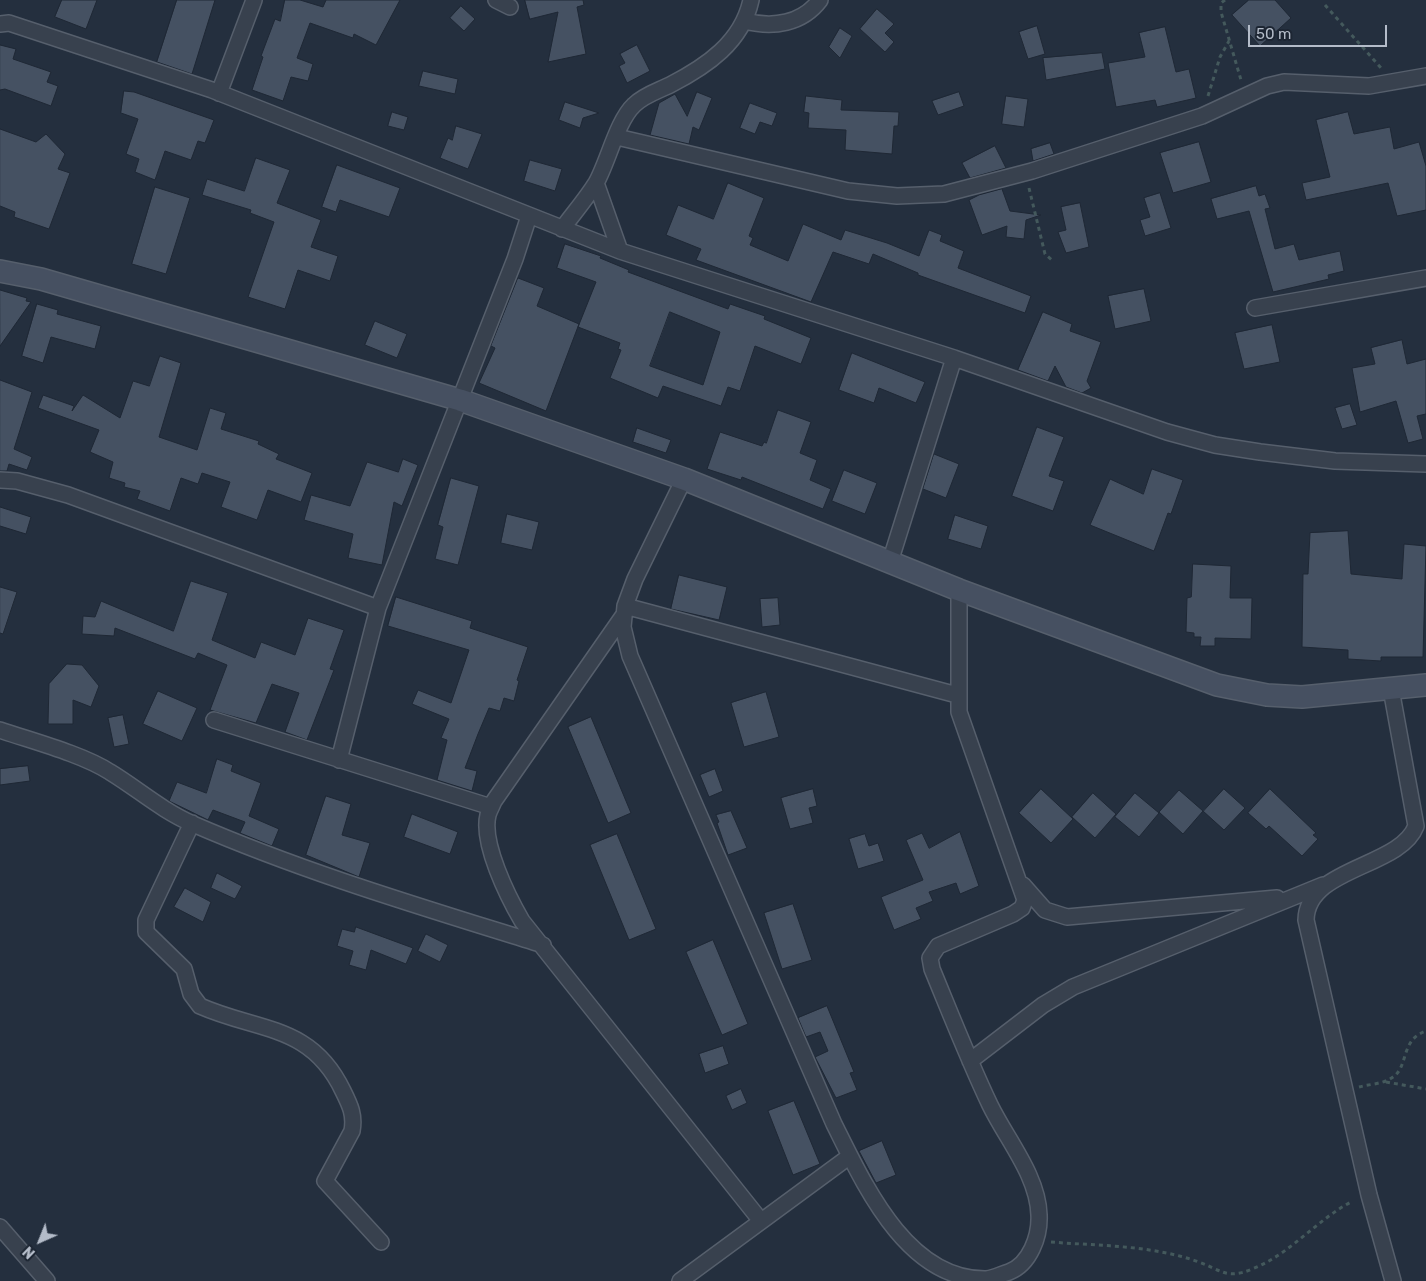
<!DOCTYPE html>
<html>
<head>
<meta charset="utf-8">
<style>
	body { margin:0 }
	#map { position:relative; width:1426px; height:1281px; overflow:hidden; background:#242f3e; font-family:Rubik,sans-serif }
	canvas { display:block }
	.north { position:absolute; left:15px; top:1216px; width:50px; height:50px; -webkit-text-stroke:4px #1d2633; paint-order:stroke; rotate:224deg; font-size:14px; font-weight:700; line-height:20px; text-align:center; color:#b4bcc9 }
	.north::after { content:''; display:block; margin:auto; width:18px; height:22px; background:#b4bcc9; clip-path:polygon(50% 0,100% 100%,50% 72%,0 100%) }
	.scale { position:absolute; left:1248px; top:25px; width:139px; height:22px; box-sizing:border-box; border:2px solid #b4bcc9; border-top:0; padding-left:6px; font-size:15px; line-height:18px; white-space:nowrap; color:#b4bcc9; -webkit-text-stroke:4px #1d2633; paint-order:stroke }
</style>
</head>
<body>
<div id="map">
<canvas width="1426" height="1281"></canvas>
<div class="north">N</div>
<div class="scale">50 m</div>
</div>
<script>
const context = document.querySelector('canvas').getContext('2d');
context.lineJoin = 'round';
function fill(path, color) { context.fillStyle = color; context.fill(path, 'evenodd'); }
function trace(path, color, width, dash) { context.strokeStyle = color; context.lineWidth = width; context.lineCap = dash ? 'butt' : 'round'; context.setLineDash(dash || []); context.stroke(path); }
const building = new Path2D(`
	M62,0H97L86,29L55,17Z
	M177,0H215L192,74L157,62Z
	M285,0H300L323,7L326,0H400L376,45L354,34L353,38L310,23L297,58L313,64L308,81L291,77L283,101L252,90L263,57L261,56L275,19L280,21Z
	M525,0H583L584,5L577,7L586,54L548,62L558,12L530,19Z
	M1249,0H1275L1291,18L1260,46L1232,15Z
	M461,6L475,19L464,31L450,18Z
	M877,9L894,24L885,33L894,42L885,52L860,29Z
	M1037,26L1045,54L1028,59L1019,32Z
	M1165,27L1176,72L1189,69L1196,98L1157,107L1155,100L1116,107L1108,63L1145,57L1139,33Z
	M840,28L852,36L840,58L829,47Z
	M0,45L16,49L13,59L51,72L47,82L58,86L51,106L5,89L0,90Z
	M637,45L650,71L627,83L619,66L625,63L620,54Z
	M1102,53L1105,69L1046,80L1043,58Z
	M423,71L458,79L455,94L419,86Z
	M124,91L134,92L214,120L205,143L198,141L191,160L165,151L155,180L135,172L139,159L126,154L138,119L121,113Z
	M697,92L712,98L699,130L693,127L689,144L650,135L659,103L675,94L687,116Z
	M959,92L964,106L938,115L932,101Z
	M806,96L842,100L841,110L899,112L898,126H894L892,154L845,150L846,130L808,128L809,113L804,112Z
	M1006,96L1028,99L1024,127L1002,124Z
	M565,102L599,113L583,118L580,128L559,120Z
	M750,103L777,113L772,126L760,122L755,134L740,128Z
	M392,112L408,117L404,130L388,126Z
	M1348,112L1354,134L1390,127L1394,149L1419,142L1426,166V210L1397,216L1388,183L1306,200L1302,183L1330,177L1316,120Z
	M456,126L482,134L468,169L440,158L448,138L452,140Z
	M0,129L36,142L46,134L65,154L58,169L70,173L49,229L14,217L15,212L0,206Z
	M1199,142L1211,182L1173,193L1160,153Z
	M1050,143L1054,154L1033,161L1031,149Z
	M995,146L1006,168L970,178L962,163Z
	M256,158L290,170L277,203L321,220L311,247L338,256L330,281L298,270L285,309L248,297L274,222L250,213L251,210L202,195L207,179L244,191Z
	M530,160L562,169L555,191L524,181Z
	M337,165L400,188L389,217L340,200L336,212L322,207Z
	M728,183L764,198L749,236L753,238L750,245L788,261L803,224L841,240L845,230L887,243L919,256L929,230L942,235L940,241L964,251L958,268L1031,296L1025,313L918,275V273L873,254L869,264L833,252L811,302L696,260L701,249L666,235L678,205L713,219Z
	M1256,186L1259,196L1265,194L1270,208L1265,209L1275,249L1294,244L1299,260L1340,251L1344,271L1328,275L1329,279L1273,292L1249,211L1217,219L1211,199Z
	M155,187L190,198L166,274L132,264Z
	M1002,189L1010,211L1041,215L1026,220L1024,239L1006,237L1007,226L982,235L969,200L979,195Z
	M1160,193L1171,228L1145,236L1140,220L1150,217L1144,198Z
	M1080,203L1089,247L1066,253L1058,232L1066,230L1061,207Z
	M565,244L601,256L600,258L629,270L628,272L728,309L730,304L765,316L764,319L811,338L801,364L755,346L740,391L728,387L721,406L663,386L658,398L610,378L621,350L618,349L620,343L578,327L596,282L557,268ZM670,312L720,332L703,385L650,366Z
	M518,278L544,288L537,306L579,324L546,411L479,383L495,348L491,346Z
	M1144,289L1151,321L1115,329L1108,296Z
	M0,290L27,298L26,301L31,302L0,346Z
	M37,304L58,310L57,314L101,326L95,349L51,337L43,363L22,356Z
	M1043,312L1072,324L1070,331L1101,342L1087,381L1091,388L1082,393L1066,387L1055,366L1048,381L1018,370Z
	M375,321L407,334L397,358L365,345Z
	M1272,325L1280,362L1244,369L1235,333Z
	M1402,340L1407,364L1426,359V414L1417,416L1423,439L1408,443L1396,401L1360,412L1352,368L1375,364L1371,348Z
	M852,353L925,382L916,403L879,388L874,403L839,390Z
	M160,356L181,363L159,437L197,450L210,408L226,413L221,429L259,441L258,444L279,454L276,459L312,473L301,502L268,490L257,520L221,507L230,482L202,473L198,484L181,478L170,511L137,499L140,491L124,487L125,483L109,478L113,462L90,452L99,430L38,408L43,395L74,406L72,411L83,395L120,418L133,381L149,386Z
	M0,380L32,392L14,449L32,457L27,470L9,464L7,471H0Z
	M1350,404L1357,425L1342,429L1335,408Z
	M778,410L811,422L800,453L817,460L810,480L831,489L823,509L742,477L741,480L707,469L720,432L762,446L764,442L766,443Z
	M1037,427L1064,437L1049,476L1064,481L1053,511L1012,496Z
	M637,428L671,440L666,453L633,442Z
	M934,454L959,464L946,498L923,489Z
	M403,459L418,465L402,506L394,502L382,565L348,558L353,534L304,520L311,495L350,506L367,462L398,472Z
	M1152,469L1183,480L1171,514L1168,513L1154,551L1090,525L1110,479L1143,494Z
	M844,470L877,483L865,514L832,501Z
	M451,478L479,486L458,565L435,559L443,527L438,525Z
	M0,507L31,517L26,534L0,526Z
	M507,514L539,522L532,550L501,543Z
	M955,515L988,526L981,549L948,539Z
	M1348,531L1351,574L1402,579L1404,544L1426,546L1423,657H1381V661L1348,659V650L1302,647L1303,574H1308L1310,533Z
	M1193,564L1231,566L1230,598H1252L1251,639L1215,638V646H1200L1201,637H1194V633L1186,632L1187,598L1191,597Z
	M679,575L727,587L719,620L671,609Z
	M191,581L228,593L212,640L255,658L261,642L295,655L308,618L344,630L330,669L334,670L307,740L285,732L299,693L272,684L256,723L210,710L227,665L198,653L195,659L115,628L114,636L82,634L83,616L95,617L101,601L173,631Z
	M0,587L17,592L3,634L0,633Z
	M396,597L472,621L470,628L528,647L517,680L519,681L514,701L504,698L500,711L489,708L478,734L465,768L477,771L472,791L437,780L447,740L441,738L449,719L412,704L418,690L451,703L469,650L388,626Z
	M778,598L780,625L762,627L760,599Z
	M67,664L82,665L99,686L91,707L73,700V724H48L49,684Z
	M158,691L197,708L182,741L143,724Z
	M766,692L779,737L744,747L731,703Z
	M123,715L129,744L114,747L108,718Z
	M591,717L631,813L608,823L568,727Z
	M217,759L233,765L231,771L261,783L249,816L279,829L272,846L240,833L245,822L213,810L208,820L169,801L177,782L206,793Z
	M28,766L30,781L0,785V769Z
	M715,769L723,791L709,797L700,775Z
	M813,789L817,806L809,808L813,823L790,829L781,798Z
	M1041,789L1073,819L1051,843L1019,813Z
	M1224,789L1245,808L1224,830L1203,811L1183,834L1159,812L1179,790L1203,811Z
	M1270,789L1316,833L1313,835L1318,839L1302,856L1269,826L1266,829L1248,813Z
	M1093,793L1116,814L1095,838L1072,817Z
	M1135,793L1159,813L1139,837L1115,817Z
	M326,796L351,804L342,835L370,843L359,877L306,855Z
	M731,811L747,848L728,855L717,823L719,822L716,815Z
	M412,814L458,832L450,854L404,837Z
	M960,832L979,886L960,894L956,883L929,892L933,901L916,908L921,919L894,930L881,897L923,880L906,840L922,833L929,848Z
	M617,834L656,929L629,940L590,845Z
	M865,834L869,846L878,843L884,861L858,869L849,839Z
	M217,873L242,886L235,899L211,888Z
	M185,888L211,902L203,922L174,907Z
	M793,904L812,960L782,969L764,913Z
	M356,927L413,948L406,964L371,950L366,970L349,965L353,951L337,946L342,929L354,932Z
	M426,934L448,945L440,962L418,951Z
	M713,940L748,1024L722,1035L686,952Z
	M827,1006L854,1072L850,1073L857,1090L836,1098L815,1057L828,1051L820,1032L806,1037L798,1018Z
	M723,1046L729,1064L705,1073L699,1054Z
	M741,1089L747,1103L732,1110L726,1096Z
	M794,1101L820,1164L793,1175L768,1111Z
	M882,1141L896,1175L876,1183L859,1151Z`);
fill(building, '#455162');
trace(building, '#1f2835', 1);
const minor = new Path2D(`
	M496,0L510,7
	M745,21C773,28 802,24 820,0
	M0,24L9,23L212,90L620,251L954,358L1167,432L1215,445L1260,452L1335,461L1426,464
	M219,93L254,0
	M617,137L848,191L897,196L944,194L1032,171L1202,116L1267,86L1284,82L1369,86L1426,76
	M596,183L620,251
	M562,229C573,214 586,199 596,183C608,162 617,121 634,105C644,95 658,91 670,85C707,66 742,42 751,0
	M1255,308L1426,278
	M684,479L635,579L625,606L623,627L630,656L834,1124C864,1184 907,1281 987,1279C994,1278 1002,1274 1009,1272C1030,1264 1040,1236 1039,1215C1038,1176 1007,1140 990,1105C969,1061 951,1015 932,969L930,958L938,946L1013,914L1022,908L1025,900L959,712V590
	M0,480L17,481L68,495L378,608
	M890,562L954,358
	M625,606L957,695
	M623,616L494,801C492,806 489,811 488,815C481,843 508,897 522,921L761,1221
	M1391,689L1416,826C1400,868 1307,867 1306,920L1369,1195L1393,1281
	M214,720L491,807
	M0,730C32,741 82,754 110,772C138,789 161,810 193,824C306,873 425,908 543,945
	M339,760L378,608L515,259L529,216
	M192,823L146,920V932L184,969L191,994L200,1006C259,1032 311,1024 343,1091C350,1105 355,1115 352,1131L325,1181L381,1242
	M1023,885L1045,910L1067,917L1277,898
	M970,1061L1043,1005L1073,987L1323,885
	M0,1227L47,1281
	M680,1281L850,1156`);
const secondary = new Path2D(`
	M0,271L41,279L460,400L684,479L959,590L1217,685L1267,695L1302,697L1426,685`);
trace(minor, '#565f6c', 18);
trace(secondary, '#565f6c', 24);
trace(new Path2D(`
	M1225,0L1221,3V12L1241,80
	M1325,5L1381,68
	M1208,96L1220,57L1229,41
	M1029,188L1045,254L1053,261
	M1386,1082L1426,1089
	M1359,1087C1370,1084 1384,1084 1393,1077C1409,1066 1400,1040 1426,1031
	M1051,1242C1100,1246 1152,1245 1199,1262C1221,1270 1227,1280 1252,1269C1291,1254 1317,1219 1353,1201`), '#44595c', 3, [4, 4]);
trace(minor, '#38414e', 15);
trace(secondary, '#465061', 21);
</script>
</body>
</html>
